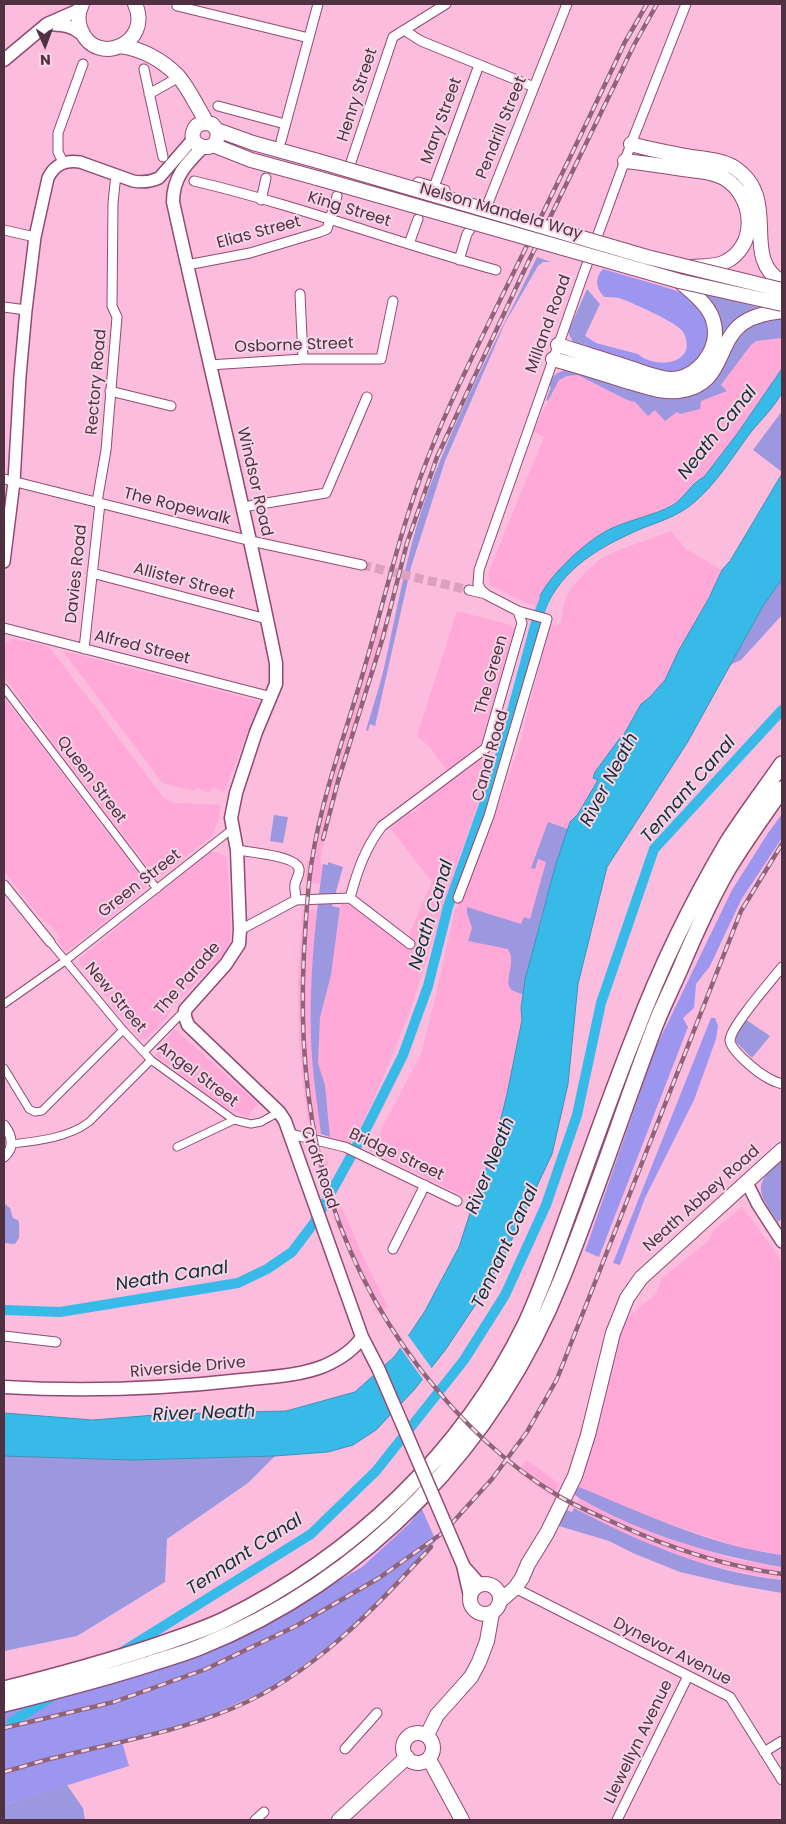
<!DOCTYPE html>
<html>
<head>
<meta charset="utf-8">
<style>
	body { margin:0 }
	#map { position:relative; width:786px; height:1824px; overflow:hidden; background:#fcbcde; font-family:Poppins,sans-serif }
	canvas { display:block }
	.frame { position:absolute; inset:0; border:5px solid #503142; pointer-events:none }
	.north { position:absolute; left:20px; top:20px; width:50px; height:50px; -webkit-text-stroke:4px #f5d5e5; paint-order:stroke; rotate:178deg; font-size:14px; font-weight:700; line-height:20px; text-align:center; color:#503142 }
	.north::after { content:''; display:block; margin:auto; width:18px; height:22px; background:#503142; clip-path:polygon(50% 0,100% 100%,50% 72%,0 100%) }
</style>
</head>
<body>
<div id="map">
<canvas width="786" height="1824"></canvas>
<div class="frame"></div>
<div class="north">N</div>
</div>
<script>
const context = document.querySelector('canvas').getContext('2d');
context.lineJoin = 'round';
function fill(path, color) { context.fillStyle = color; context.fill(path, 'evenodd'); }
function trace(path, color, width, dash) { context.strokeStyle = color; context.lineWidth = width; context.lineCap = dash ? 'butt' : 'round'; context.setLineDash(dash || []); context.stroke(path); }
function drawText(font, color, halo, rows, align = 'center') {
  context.font = font + ' Poppins,sans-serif'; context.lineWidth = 4; context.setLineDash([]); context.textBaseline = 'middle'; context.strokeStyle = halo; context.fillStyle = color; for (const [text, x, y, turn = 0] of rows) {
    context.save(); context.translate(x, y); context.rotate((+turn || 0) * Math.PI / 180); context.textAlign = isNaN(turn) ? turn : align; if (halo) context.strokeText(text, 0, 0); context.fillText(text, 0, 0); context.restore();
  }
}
fill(new Path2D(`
	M782,338V369L737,434L704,477L696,480L677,501L576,554L553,579L537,610L535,609V605L532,604L530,607V605L490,585L488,573L544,437L533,431L559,380L567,376L578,375L627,400L675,411L718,390L751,345L756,341Z
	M671,531L686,549L722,570L709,598L679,650L665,680L650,697L641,704L622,739L620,738L595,772L593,778L598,780L578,814L570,822L525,980L521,1008L522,1019L507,1094L492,1154L474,1201L370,1151L421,1054L434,1003L455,910L470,880L518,750L543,651L541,650L547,624L557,626L561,623L564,602L571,588L585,573L600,559L617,551Z
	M457,611L511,625L516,631L482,743L447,771L430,747L417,736Z
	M375,626L386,630L334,803L322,850L320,863L323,864L320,884L305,882L307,860L310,861L322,800Z
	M12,639L40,644L50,648L164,798L175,803L221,805L219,817L212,836L157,879L4,677V645Z
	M64,651L258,701L259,704L224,792L213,787L209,793L196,787L194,791L192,790L165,784L161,781L65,654Z
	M4,697L146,884L145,888L129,902L66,952L57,940L60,937L54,929L39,916L4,871Z
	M482,758L490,770L460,855L412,1005L383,1078L353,1144L330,1137L325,1085L318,1063L320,1018L331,975L341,904H347L355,896L371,906L407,939L432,882L390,828L408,811L412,814L432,795Z
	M210,851L219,853L227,857L231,932L229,945L226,952L171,1008L166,1019L146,1039H141L112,1006L113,1005L79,963V959Z
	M302,909L317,910L311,982V1039L321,1134L309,1129L303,1085L299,1039L298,981Z
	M173,1030H176L258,1104L247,1117L223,1106L155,1055Z
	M314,1150L326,1154L330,1173L322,1186Z
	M341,1206L367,1265L388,1307L378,1314L333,1218Z
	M742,1207L782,1261V1555L739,1547L655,1519L579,1487L582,1480L579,1479L619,1328L633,1313L657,1293L661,1279L709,1240L713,1231Z
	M527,1460L560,1484L551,1496L517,1472Z
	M579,1498L624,1520L685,1544L734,1559L782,1567V1580L731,1570L681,1557L647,1544L574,1508Z`), '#fea9d7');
fill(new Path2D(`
	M537,257L551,262H543L538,266L505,323L445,461L411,567L375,726L370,724L368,731L366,730C372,709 379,689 384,668C396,615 405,561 422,509C452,421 497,340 537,257Z
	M587,289L600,304L585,336L587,337L585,343L587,349L574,344L568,332Z
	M702,293L758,307L757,310L725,335L721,334Z
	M777,318H782V338L756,341L751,345L721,385L727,391L701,401L700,409L680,414L677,412L665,421L655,410L648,416L635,402L627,400L578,375L567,376L559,380L548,401L546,400L551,387L548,385C552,377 556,372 566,370L681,396L733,340L752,324Z
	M782,411V472L753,450Z
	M782,579V615L741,660L730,665L763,606Z
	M274,815L288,817L283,843L270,841Z
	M548,822L568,829L555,867L538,929L523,994C500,990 511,977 511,961C512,957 510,953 508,949L468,941L472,928L467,913V907L521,924L524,917L530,919L546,862L538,859L535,869L531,868Z
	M328,862L343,867L332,906L340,908L331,975L320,1018L318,1063L325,1085L330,1137L321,1134C317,1102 312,1070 311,1039C309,981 315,921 323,864L328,865Z
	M745,1019L770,1036L752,1058L736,1042V1033Z
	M782,1159V1219L778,1222C757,1191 752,1185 782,1159Z
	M4,1203L10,1208L13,1218L18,1220C20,1224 19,1233 19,1238L15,1244L4,1243Z
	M4,1456L133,1460L275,1456L248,1483L167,1539L165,1582L77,1636L4,1651Z
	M579,1487C645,1514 712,1546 782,1555V1567C712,1555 642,1534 579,1498L574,1494Z
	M574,1508C639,1542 708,1572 782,1580V1593L736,1585L680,1572L635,1554L609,1541L559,1526L560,1520L566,1510L572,1512Z
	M67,1785L83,1808L85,1820H4V1805Z`), '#9c98e0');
fill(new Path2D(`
	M603,269C621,274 640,280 658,285C667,288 678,290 687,296C706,307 716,330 704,351C693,367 683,373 663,373L587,349L585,342L587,337L596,343L638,354C654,369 696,365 685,336C684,332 681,329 678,327C668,319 631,302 619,298C614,297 609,297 604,297C596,288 594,278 603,269Z
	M782,814V838L741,900L710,966L696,984L694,1008L683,1018L688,1027L599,1257L585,1251L656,1047L732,890L768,833Z
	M711,1018H715L718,1026L716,1039L694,1100L645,1198L620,1265L613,1263Z
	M421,1507L436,1541L349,1631L274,1687L190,1724L122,1742L129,1766L4,1805V1710L195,1658L245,1636L362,1567L410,1523Z`), '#9d96ee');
const water = new Path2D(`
	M782,369C782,376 784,386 782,392C777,404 760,421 751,432C733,456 715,486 691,505C677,516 659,522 643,528C601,546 561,568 544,612L537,610L541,600L540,596C551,574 585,542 608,530C628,520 653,516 673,505C685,497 691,483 704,477L737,434Z
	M782,474V579L763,606L687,743L607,867L578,984L568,1084L552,1154L507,1250L486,1289L446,1349L414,1390L376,1430L353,1445L328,1452L275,1456L133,1460L4,1456V1413L93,1420L168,1414L286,1411L355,1392L395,1356L425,1311L459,1247L474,1201L492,1154L507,1094L522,1020L521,1008L525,980L555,867L570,822L578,814L598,780L593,778L595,772L620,738H622L641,704L650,697L665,680L679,650L709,598L722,570L730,561Z`);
fill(water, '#37bae7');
trace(water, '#3e91b6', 1);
fill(new Path2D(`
	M407,1334L433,1370L424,1381L399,1346Z`), '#fcbcde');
trace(new Path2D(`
	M4,1310L60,1312L238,1283L267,1269L292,1252L314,1223L365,1131L403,1055L428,986L448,907L496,771L536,622L545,598
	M122,1652L311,1534L376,1471L464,1360L505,1295L546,1205L577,1115L601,1003L654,849L782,710
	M12,1722L53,1696`), '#37bae7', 10);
trace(new Path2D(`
	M362,565L469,590`), '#daa0bf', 9, [9, 4.5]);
const pedestrian = new Path2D(`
	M4,688L157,889
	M50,942L123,1030L151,1060L234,1120
	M4,1004L65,961L231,830
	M144,1052L185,1010
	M4,1068L29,1109L35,1112L42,1111L123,1030
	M11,1144C37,1141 68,1138 89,1122L151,1060
	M177,1147L234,1120L251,1124L261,1122L279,1112`);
const minor = new Path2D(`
	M177,6L309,38
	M404,30L421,41L534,87
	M144,69L163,157
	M149,94L179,77
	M218,106L285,124
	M281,141L318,4
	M63,162L58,152V133L83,64
	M351,162L393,37L446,4
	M194,181C296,205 395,242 496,270
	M418,182L445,190
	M434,187L479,65
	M261,200L266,178
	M4,230L35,237
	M409,244L418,219
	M459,260L467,234L488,203L567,4
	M187,265L250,253L320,232L327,229L337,196
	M300,294L303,359
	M4,307L26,310
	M209,365L303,359H381L393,301
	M110,391L171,406
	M4,479L251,541L362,565
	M97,502L106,450L117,317L112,306L113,203L116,174
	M243,507L326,493L367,397
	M92,573L267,619
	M469,590L486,594
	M4,628L272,697
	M84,649L100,503
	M237,850C249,852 297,856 299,869C300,875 296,879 295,884C294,888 296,895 296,900
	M4,885L50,942
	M350,898C357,872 365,848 382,826L486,748L522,623L518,611
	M350,898L410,944
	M458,898L489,816L547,619L518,611L487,595L481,590L478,584L479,570L582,278L631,144L686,4
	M240,930L296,900L350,898
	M782,967C772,980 731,1026 730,1040C730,1050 758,1073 768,1078C772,1081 777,1082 782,1084
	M4,1125C12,1135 15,1148 4,1157
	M291,1134L345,1147L457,1201
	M393,1249L425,1185
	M4,1336L56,1342
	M515,1588L730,1697L782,1780
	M345,1749L377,1713
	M764,1752L782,1741
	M255,1820L264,1812
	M617,1820L688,1676`);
const tertiary = new Path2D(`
	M4,562L14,482L20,376L26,310L35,237L48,178C55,164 65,160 80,162L133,181C143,183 150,182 159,178L193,139
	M747,1183L758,1205L782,1242`);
const secondary = new Path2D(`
	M50,24C63,25 71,25 82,34
	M4,60L47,24L79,10
	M203,147C186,164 173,177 173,202C207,356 245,509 276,663V684L256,732L236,793L231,818L237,850L240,930L239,944L226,964L185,1010V1017L188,1025L279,1112L285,1121L362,1337L378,1368
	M4,1387C84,1392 162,1389 242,1380C269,1377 299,1376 324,1366C340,1359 353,1351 362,1337
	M463,1565L470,1596
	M464,1567L480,1585`);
const primary = new Path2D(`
	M82,4C78,12 77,21 81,30C96,68 153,43 135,4
	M120,46C142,49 162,60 178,76C188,87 199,110 207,123L212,124L217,130C222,157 185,148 194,130C196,124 202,123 207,123
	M217,130L253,143L318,161
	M631,144C651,150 671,153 691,157C706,159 722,160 735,168C782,200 739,257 782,282
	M213,145L251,160L317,178
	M625,161C644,163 664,166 683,169C696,171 712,171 724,178C755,196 759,247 723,263C714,267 702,266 692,267
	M558,345C582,353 606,360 630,368C643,372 657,378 671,379C691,379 709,362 714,342C720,313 699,298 679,281
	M553,359C578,366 604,374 629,382C645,386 661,393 678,391C725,386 715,343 743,323C755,315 768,313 782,311
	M470 1599a15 15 0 1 1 30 0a15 15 0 1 1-30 0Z
	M500,1601L515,1588L522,1578L528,1564L547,1533L575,1476L588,1435L613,1333L627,1298L641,1278L782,1150
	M403 1748a15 15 0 1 1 30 0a15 15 0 1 1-30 0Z
	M427,1735L437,1715L471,1677L479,1662L487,1641L492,1613
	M429,1759L462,1820
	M339,1820L407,1757`);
const trunk = new Path2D(`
	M4,1689C56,1676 107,1662 158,1645C181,1637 203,1630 224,1620C354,1556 463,1453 526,1323C542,1288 555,1251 568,1215C590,1155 611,1094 635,1034C660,968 691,904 727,843C744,816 764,790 782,764
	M4,1704C52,1692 99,1680 146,1665C164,1659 183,1654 200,1647C367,1580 496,1444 562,1278C595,1197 622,1113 653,1031C661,1009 672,988 681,967C695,934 710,900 728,869C745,841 764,815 782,789`);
trace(pedestrian, '#904b72', 9);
trace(minor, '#904b72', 11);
trace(tertiary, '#904b72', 14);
trace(secondary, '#904b72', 15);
trace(primary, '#904b72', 16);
trace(trunk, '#904b72', 18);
trace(pedestrian, '#fff', 7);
trace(minor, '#fff', 9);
trace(tertiary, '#fff', 11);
trace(secondary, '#fff', 12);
trace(primary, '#fff', 14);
trace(trunk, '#fff', 15);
const rail = new Path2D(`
	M647,4L625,42C587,123 548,203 508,284C480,341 450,400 427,460C400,529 384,602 363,673C345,735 322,796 312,860C307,890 306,921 304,952C296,1108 324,1244 421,1370C458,1418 504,1463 557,1495C575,1506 595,1514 615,1523C669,1548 724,1566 782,1574
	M323,839L338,781L383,637L407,543L437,457L522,275L634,45L657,4
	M4,1728L114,1702L206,1669L296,1626L379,1578L444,1532L492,1479L527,1432L557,1379L741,911L782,844
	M4,1772C22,1767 40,1761 58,1757C117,1742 177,1732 233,1708C313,1675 374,1609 431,1547`);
trace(rail, '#8f647b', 4.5);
trace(rail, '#f5d5e5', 2.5, [8]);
const secondaryBridge = new Path2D(`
	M378,1368L463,1565`);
const primaryBridge = new Path2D(`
	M318,161L647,257L782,290
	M317,178L679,281L782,304`);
trace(secondaryBridge, '#904b72', 15, []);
trace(primaryBridge, '#904b72', 16, []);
trace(secondaryBridge, '#fff', 12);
trace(primaryBridge, '#fff', 14);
drawText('16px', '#503142', '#f5d5e5', [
	["Henry Street",358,95,-72],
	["Mary Street",442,121,-70],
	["Pendrill Street",502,128,-68],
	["King Street",349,210,17],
	["Nelson Mandela Way",501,212,16],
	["Elias Street",259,233,-15],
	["Milland Road",549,324,-70],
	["Osborne Street",294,346,-2],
	["Rectory Road",97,382,-85],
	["Windsor Road",254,482,77],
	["The Ropewalk",177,507,14],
	["Davies Road",77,574,-84],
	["Allister Street",184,582,15],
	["Alfred Street",142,648,14],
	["The Green",492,675,-74],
	["Canal Road",491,756,-74],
	["Queen Street",91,780,53],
	["Green Street",140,884,-38],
	["The Parade",188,979,-49],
	["New Street",115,998,50],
	["Angel Street",197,1075,37],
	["Bridge Street",396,1155,25],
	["Croft Road",319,1168,71],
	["Neath Abbey Road",702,1199,-42],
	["Riverside Drive",188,1368,-5],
	["Dynevor Avenue",672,1652,27],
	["Llewellyn Avenue",639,1742,-64]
]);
drawText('italic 18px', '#132e38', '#f5d5e5', [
	["Neath Canal",718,433,-51],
	["River Neath",610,780,-62],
	["Tennant Canal",689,790,-49],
	["Neath Canal",432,915,-73],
	["River Neath",491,1166,-68],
	["Tennant Canal",506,1247,-65],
	["Neath Canal",172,1277,-9],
	["River Neath",204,1414,-2],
	["Tennant Canal",245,1555,-33]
]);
</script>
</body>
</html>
